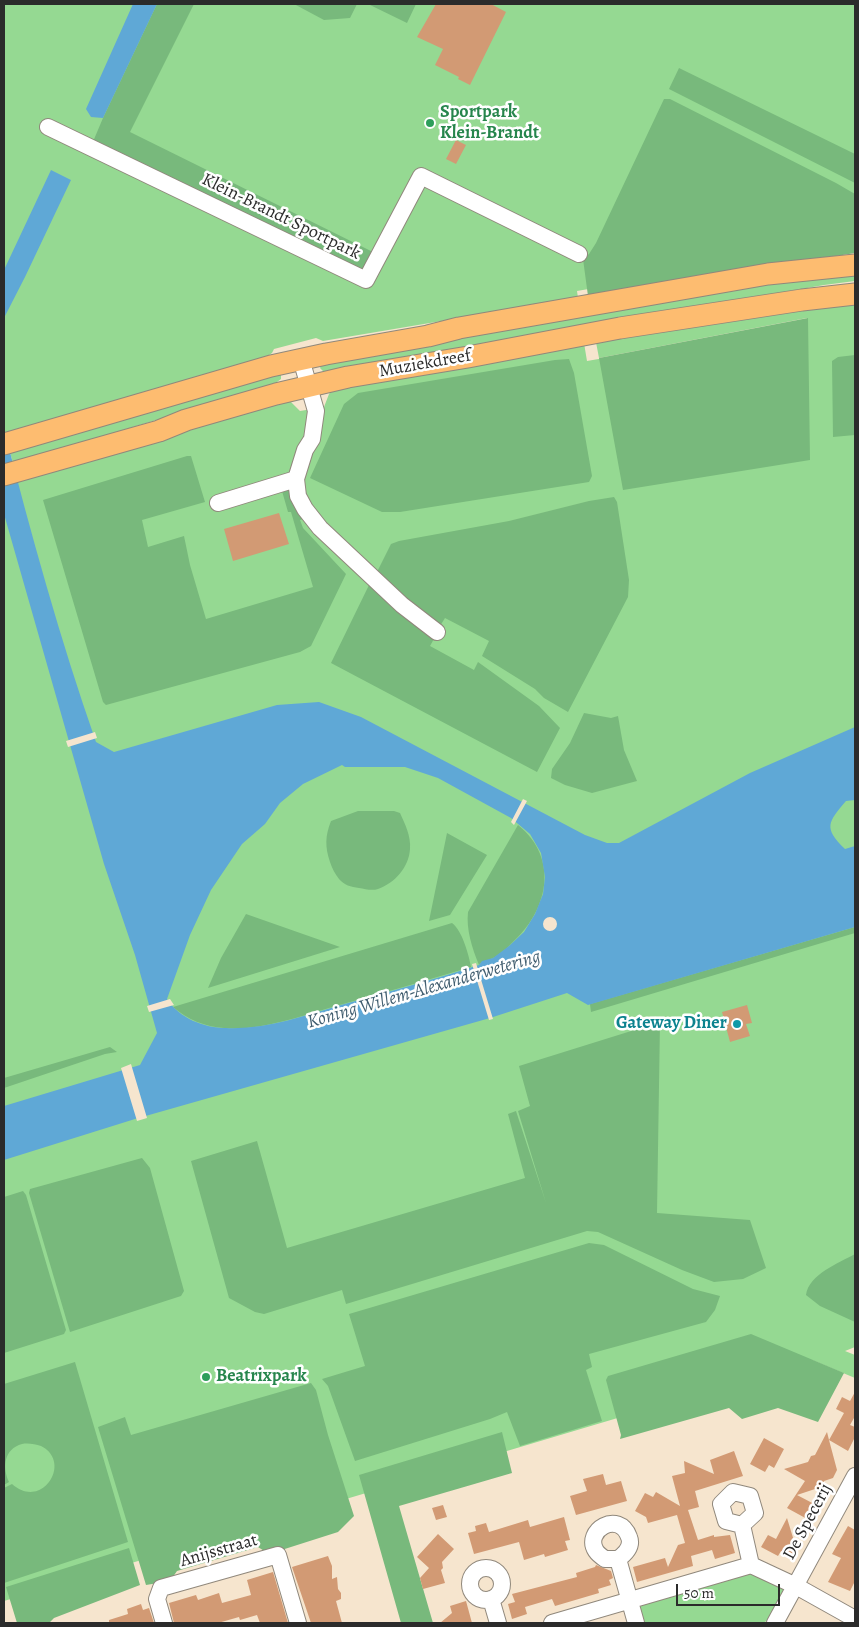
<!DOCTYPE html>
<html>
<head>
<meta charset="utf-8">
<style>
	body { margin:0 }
	#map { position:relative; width:859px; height:1627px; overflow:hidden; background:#f6e5ce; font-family:Alegreya,serif }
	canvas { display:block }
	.frame { position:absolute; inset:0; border:5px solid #2b2b2b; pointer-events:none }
	.scale { position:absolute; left:676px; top:1584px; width:104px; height:22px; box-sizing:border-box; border:2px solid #2b2b2b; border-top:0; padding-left:6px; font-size:15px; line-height:18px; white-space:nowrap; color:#2b2b2b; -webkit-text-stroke:4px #fff; paint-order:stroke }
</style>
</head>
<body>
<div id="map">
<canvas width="859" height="1627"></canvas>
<div class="frame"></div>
<div class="scale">50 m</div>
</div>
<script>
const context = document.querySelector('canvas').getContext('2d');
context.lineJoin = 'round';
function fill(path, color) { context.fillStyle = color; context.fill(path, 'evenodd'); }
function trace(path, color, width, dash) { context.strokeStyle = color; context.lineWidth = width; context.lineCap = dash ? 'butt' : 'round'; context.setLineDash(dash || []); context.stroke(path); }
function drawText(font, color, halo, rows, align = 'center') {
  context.font = font + ' Alegreya,serif'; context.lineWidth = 5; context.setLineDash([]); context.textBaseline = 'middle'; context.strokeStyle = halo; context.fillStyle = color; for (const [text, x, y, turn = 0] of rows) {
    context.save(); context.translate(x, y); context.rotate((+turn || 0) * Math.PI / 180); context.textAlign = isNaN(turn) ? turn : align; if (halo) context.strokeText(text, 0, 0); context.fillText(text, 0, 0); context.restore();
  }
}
fill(new Path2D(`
	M4,4H855V243L577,291L578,298L323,341L316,338L274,349L272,353L265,358L5,434L4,429Z
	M855,267V281L824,285L330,373L323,371L320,368L323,361Z
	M855,293V1347L845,1351L855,1355V1378L812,1360L4,1601V480L290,401L300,411L324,407L329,394L334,388L584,343L587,361L807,323V318L599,358L595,337Z
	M281,373V379L273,385L13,463L9,449Z
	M748,1571L785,1589L784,1594L767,1621L762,1623H641L638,1607L642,1603Z`), '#95d992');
fill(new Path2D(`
	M157,4H194L130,132L377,254L366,276L92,144L103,118Z
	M294,4H357L350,18L324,20Z
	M368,4H416L407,23Z
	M679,68L855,154V183L669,89Z
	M664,99H670L836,183L855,194V253L588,296L583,259L589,254L596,243Z
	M808,318L810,460L623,490L599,358Z
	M855,355V435L833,437L832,361L838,357Z
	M569,359L574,373L592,476L589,482L400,512H382L310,478L344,404L358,393L555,360Z
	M187,456H191L205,502L142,520L148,547L184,536L190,565L206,619L313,587L291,512H288L282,491L292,490L303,519L300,520L303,528L346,574L311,646L300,652L106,705L103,702L43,500Z
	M614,497L617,502L629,580L628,597L568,712L544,698L535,689L482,656L489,641L445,618L440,626L376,574L391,544L399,541L509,521L589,501Z
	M370,583L435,637L430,646L474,670L478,662L539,706L560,728L537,772L331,663Z
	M584,713L611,718L618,716L624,750L637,781L592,793L565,785L551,778L552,769L570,743Z
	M358,811H394L400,813C405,824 411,836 410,849C409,867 395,883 378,889C372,891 365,889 359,888C351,887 344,885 339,879C335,874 332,868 330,862C325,847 325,836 331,821Z
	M518,825C560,859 548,911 511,944C506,949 499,955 493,958C487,961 483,960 479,965C472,948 466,929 468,912Z
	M447,833L487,855L450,915L429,921Z
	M246,914L340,947L208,988L221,958Z
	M452,923C462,930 469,955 471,967C424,981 376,995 329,1008C295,1018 259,1031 224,1028C205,1027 187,1019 173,1007Z
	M855,927V933L591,1012L590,1004Z
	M660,1022L657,1213L750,1220L766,1268L743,1279L714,1282L682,1270L598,1232L587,1231L346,1304L342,1290L264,1314L255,1312L229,1298L191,1161L257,1141L287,1248L525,1178L508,1114L516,1111L546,1203L518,1111L530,1106L519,1066Z
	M110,1047L117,1052L105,1054L4,1088V1078Z
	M142,1158L150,1168L184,1291L181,1296L70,1332L29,1193L30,1189Z
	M23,1191L26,1195L66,1330L64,1334L4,1353V1197Z
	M589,1243L604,1245L693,1289L720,1296L715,1310L706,1322L589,1354L592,1367L586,1370L602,1421L520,1446L507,1412L490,1419L355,1461L328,1386L322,1379L365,1366L349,1314Z
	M855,1254V1322L820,1306L806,1295C809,1274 839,1263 855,1254Z
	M751,1334L844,1373L818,1422L778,1408L742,1419L729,1408L620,1439L621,1435L606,1380L608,1376Z
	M75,1362L128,1542L4,1583V1488L12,1484C42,1511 73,1462 41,1446C35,1444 28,1443 22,1444C4,1449 2,1467 9,1482L4,1485V1384Z
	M311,1383L316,1390L328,1435L354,1516L338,1532L269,1554L258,1547L177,1571L170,1581L146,1585L98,1427L125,1417L131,1435Z
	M502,1432L512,1473L399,1506L433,1623H401L359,1475Z
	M129,1548L140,1585L54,1618L49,1623H17L6,1587Z`), '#78b97c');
fill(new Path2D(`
	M133,4H157L103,118L91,117L86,109Z
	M51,170L71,180L25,277L4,318V270Z
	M4,429C31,534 60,639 96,742L114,752L277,705L319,702L361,717L585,835L607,843H619L750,773L855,727V800L846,801C828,822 823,828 845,849L855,846V927L588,1005L567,993L490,1018L135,1119L4,1160V1106L140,1065L157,1033L135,955L104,864L4,514ZM342,765L345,767H405L438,778L511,818L530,834L541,853L545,877L543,894L535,914L524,932L509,946L493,958L482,961L479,965C433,980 387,992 341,1005C303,1016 265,1030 226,1028C204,1028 179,1018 167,999L190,935L211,890L242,844L265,824L280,803L303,784Z`), '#5fa8d6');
fill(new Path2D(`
	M95,732L97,738L68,747L66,741Z
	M523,799L527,801L514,825L511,822Z
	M543 924a7 7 0 1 1 14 0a7 7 0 1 1-14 0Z
	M476,963L493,1019L489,1020L472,964Z
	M170,999L174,1005L149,1012L147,1006Z
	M131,1064L147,1118L137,1121L121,1068Z`), '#f6e5ce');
fill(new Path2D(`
	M436,4H491L506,12L470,85L458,79L459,77L435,65L443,49L417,37Z
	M456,140L466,145L456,164L446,159Z
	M279,513L289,544L233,561L224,529Z
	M747,1005L752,1023L746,1024L750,1036L730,1042L722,1012Z
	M855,1392V1419L854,1418L850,1425L855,1427V1437L848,1451L829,1440L837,1470L833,1478L824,1481L821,1487L797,1495L818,1506L809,1520L787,1508L805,1481L784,1469L808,1462L811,1456L815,1455L827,1432L829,1440L844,1413L836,1409L842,1397L850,1401Z
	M764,1438L784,1449L774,1468L769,1465L765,1472L750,1464Z
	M734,1451L743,1476L695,1491L699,1507L688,1510L698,1540L714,1535V1537L730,1535L735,1553L715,1559L712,1550L691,1556L693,1566L637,1582L633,1567L665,1558L668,1567L678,1545L685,1543L677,1515L648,1523L646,1517L635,1511L645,1493L653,1497L656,1492L680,1506L672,1476L685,1473L684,1461L714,1474L710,1460Z
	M603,1474L606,1485L621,1481L627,1501L576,1515L570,1496L587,1491L583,1479Z
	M443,1505L447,1517L436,1520L432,1508Z
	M564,1517L570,1540L565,1541L568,1550L545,1557L544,1554L524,1560L519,1542L474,1554L468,1533L476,1531L475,1526L486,1523L489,1532L528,1520L530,1527Z
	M787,1518L794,1541L799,1544L792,1556L781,1551L778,1556L761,1547L768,1535L776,1539Z
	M848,1526L855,1530V1581L850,1591L828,1582L841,1558L832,1554Z
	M438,1534L454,1549L442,1562L443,1568L441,1570L445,1583L423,1589L420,1578L429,1568L417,1557Z
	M328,1556L332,1566V1579L337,1577L338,1589L341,1593V1599L336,1601L342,1623H311L292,1567Z
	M596,1565L611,1571L613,1578L609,1580L611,1585L598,1589L599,1593L555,1606L552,1599L525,1607L527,1614L512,1619L508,1604L515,1602L512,1594L577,1577L576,1573L595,1567Z
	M273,1572L288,1623H260L257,1615L240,1620L239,1617L218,1623H174L169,1603L196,1595L198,1600L219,1593L222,1603L251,1595L247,1580Z
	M466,1601L472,1623H440L452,1613L450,1606Z
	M141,1604L143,1610L149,1608L154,1623H109V1620L128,1614L127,1609Z`), '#d29a74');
const minor = new Path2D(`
	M48,127L366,280L421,176L579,254
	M296,479L298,496L305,509L320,528L402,605L437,632
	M218,503L296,479L305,450L312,439L316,411L301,359
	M742,1525L755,1513L750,1496L733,1492L721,1504L726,1521L742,1525L751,1565
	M618,1559C625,1554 633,1547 629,1537C619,1509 583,1531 596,1551C598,1554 602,1557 605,1559H618L636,1623
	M470 1584a16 16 0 1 1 32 0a16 16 0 1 1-32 0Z
	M491,1599L498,1623
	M164,1623L157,1599L161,1588L278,1555L298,1623
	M552,1623L751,1565L796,1586L855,1619
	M775,1623L855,1476`);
const major = new Path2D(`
	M4,444L271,366L326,354L428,336L459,328L768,274L855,265
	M4,475L159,431L186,420L276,394L348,377L468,357L620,328L802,300L855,294`);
trace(minor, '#90887c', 18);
trace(major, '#90887c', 23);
trace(minor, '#fff', 16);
trace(major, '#fdbc70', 21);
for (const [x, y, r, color] of [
	[430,123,5,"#2e9e5b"],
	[737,1024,5,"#0f9aa8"],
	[206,1377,5,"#2e9e5b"]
]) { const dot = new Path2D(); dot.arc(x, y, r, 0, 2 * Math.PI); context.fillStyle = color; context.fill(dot); trace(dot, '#fff', 2); }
drawText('bold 18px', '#27864d', '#fff', [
	["Sportpark",440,113],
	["Klein-Brandt",440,134],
	["Beatrixpark",216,1377]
], 'left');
drawText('18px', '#2b2b2b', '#fff', [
	["Klein-Brandt Sportpark",281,217,26],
	["Muziekdreef",425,364,-10],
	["De Specerij",808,1522,-62],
	["Anijsstraat",219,1551,-16]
]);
drawText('bold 18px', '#0d838f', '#fff', [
	["Gateway Diner",727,1024]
], 'right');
drawText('italic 19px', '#405d6f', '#fff', [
	["Koning Willem-Alexanderwetering",424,990,-16]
]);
</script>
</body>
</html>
